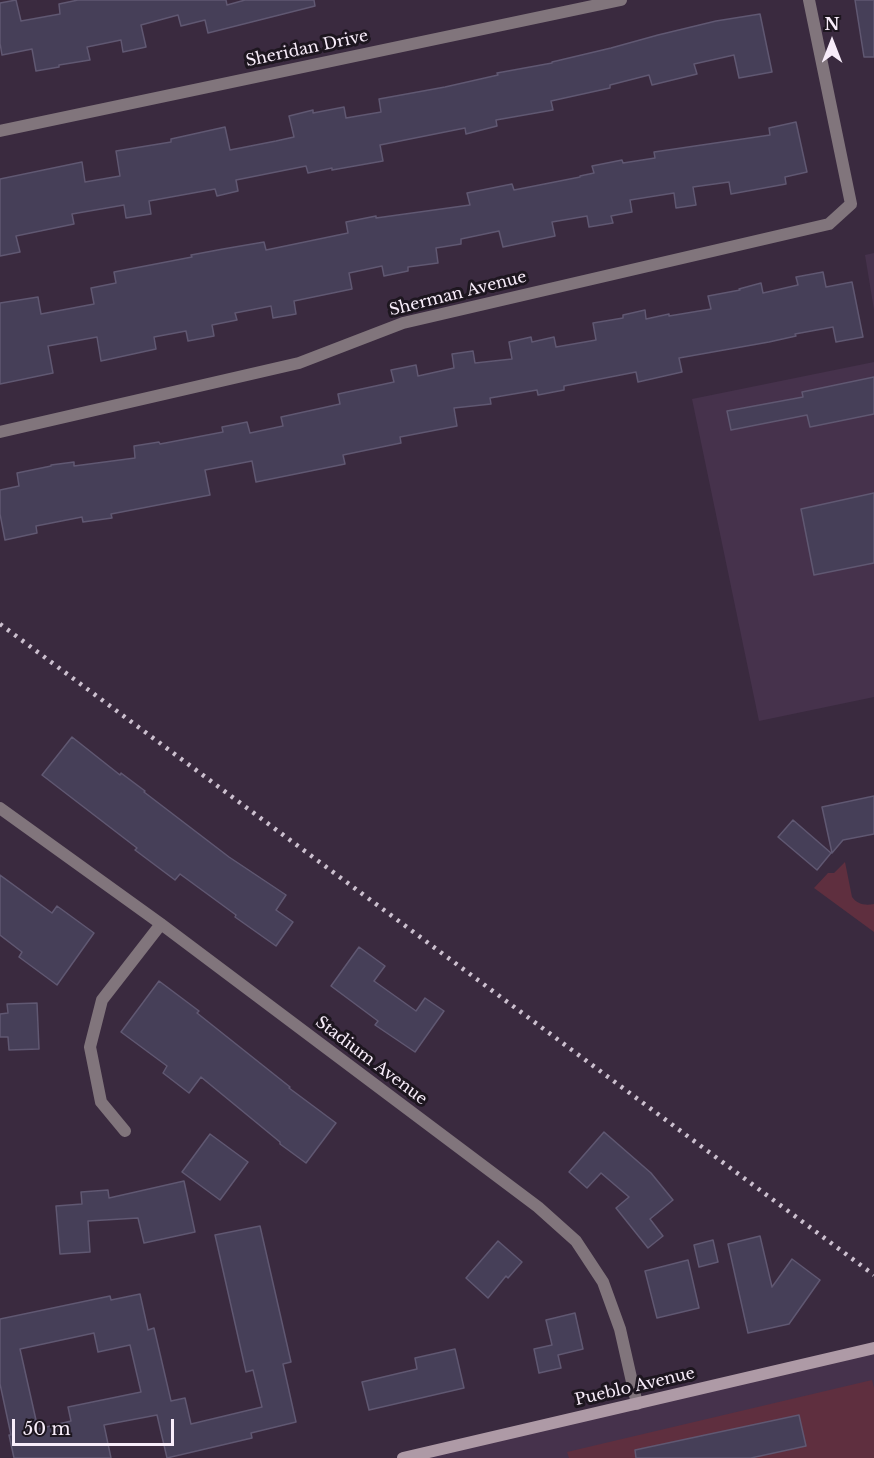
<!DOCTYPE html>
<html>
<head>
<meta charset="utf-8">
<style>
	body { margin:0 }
	#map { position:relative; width:874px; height:1458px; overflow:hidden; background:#3a2a3f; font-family:"Libre Baskerville",serif }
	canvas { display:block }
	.north { position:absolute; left:802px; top:12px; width:60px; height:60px; -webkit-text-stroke:4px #1d161f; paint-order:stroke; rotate:0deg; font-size:16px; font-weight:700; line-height:24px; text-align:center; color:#f8edfa }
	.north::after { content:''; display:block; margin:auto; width:21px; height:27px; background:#f8edfa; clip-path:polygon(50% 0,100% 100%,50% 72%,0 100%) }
	.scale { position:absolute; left:12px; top:1419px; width:162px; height:27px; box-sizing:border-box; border:3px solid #f8edfa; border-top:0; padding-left:8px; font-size:18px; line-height:21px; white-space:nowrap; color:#f8edfa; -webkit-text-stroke:4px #1d161f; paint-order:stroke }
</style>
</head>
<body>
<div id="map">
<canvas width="874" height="1458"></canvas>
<div class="north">N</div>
<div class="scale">50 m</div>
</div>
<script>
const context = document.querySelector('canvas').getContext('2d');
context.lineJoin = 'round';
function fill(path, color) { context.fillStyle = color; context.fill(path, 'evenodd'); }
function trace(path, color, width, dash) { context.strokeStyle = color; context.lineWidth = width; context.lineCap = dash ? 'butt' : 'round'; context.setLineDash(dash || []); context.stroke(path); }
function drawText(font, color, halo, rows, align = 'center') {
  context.font = font + ' "Libre Baskerville",serif'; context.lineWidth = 6; context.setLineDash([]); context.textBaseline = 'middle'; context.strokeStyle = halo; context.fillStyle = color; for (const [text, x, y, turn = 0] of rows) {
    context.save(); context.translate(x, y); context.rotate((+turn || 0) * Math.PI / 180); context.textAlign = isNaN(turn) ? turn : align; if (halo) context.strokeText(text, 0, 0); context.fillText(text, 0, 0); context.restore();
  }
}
fill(new Path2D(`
	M874,253V310L865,255Z
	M874,362V697L759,721L692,399Z
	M874,1348V1458H403Z`), '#46324c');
fill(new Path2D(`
	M845,862L852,897C857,904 865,906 874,904V932L814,888L828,873H834Z
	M872,1380L874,1388V1458H569L567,1452Z`), '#5f2f3f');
const building = new Path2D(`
	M16,0L21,21L60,14L59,4L78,0H226L227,5L245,0H314L315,6L208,33L205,20L181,26L178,15L141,25L146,47L123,52L121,40L87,47L90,60L59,65V67L36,71L32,49L2,55L0,43V3Z
	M855,0H874V57H864Z
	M760,14L772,72L739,78L734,55L694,64L697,74L652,85L649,75L610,85V88L551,101L553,110L496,120L497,126L466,134L465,128L380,145L383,161L332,170V168L308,173L306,166L236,180L238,191L217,196L215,189L149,201L151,214L126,218L124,205L72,214L74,224L16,236L20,252L0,256V179L82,162L85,182L120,176L116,151L171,142V139L225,127L230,150L276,141L294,137L289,116L313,110V113L344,107L346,118L381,112L379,99L445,87L498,75L497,73L552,63V62L611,48L658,35L716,21Z
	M796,122L807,172L785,177L786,184L731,194L729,182L693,187L696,205L676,208L674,193L630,200L632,212L611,216L613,223L589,227L587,216L552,222L555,236L503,247L499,231L461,239V244L436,248L438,263L408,267V271L384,276L382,266L349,273L352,289L294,301L296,314L273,318L271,306L235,313L237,320L212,325L214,336L188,341L186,331L154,337L156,349L101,361L97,337L48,346L53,373L0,384V303L38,297L41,314L94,304L91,288L116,283L114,272L192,257L191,255L223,249L264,242L266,250L348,233L346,222L376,216V218L470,205L467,193L512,184L514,190L580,177V176L594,173L592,166L622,160L623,163L655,158L654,152L770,135L769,128Z
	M823,272L826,287L852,282L863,337L836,342L833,327L795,334L796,336L769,342L679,358L682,372L638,382L636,372L564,386V390L538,395L537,390L490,398L491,404L454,408L457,426L400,437L401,443L343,455L345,464L256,482L252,461L205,470L210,495L111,514L112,518L83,522L82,517L36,526L37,533L5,540L0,514V490L19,486L17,473L51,466V465L74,462V466L135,458L134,446L159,442L160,444L223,432L222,427L247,422L250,433L283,426L281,417L340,404L338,394L394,382L391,370L416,365L418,376L454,368L452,354L473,351L475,363L512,359L509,342L531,337L532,342L554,337L556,347L596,340L593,323L623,318V315L645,310L646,319L669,314V316L711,309L708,296L740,290L739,289L761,283L763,293L798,285L796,277Z
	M874,377V414L810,427L807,415L731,430L727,411L803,397L802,392Z
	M874,493V563L814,575L801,509Z
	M72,737L120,775L121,773L145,791L144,792L229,857L286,895L276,910L293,922L276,946L235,917L236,915L180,874L175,880L135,850L137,848L42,775Z
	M874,796V834L843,840L832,853L822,807Z
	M793,820L831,853L817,870L778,837Z
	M0,875L52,913L57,906L94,933L57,985L19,957L22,952L0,935Z
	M359,947L385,966L374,981L416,1011L425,998L444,1011L415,1052L375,1025L378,1021L331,986Z
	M159,981L199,1011L197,1013L290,1087L289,1088L336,1123L306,1163L280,1144V1142L201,1077L189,1093L163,1073L167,1066L121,1032Z
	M37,1003L39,1049L9,1050L8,1037H0V1014L8,1013L7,1004Z
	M604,1132L651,1173L673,1200L650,1219L663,1236L648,1248L616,1208L629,1197L601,1173L587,1188L569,1172Z
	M210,1134L248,1162L220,1200L182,1172Z
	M184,1181L195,1232L144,1243L138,1218L88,1221L90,1252L60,1254L56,1206L82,1204L81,1192L108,1190L109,1198Z
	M260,1226L291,1362L283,1364L296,1422L251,1433L252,1438L167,1458L157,1415L104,1425L111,1458H14L9,1435H11L0,1384V1319L110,1296L111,1300L140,1294L148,1330L154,1328L171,1401L185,1398L191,1424L262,1407L253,1370L246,1372L215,1235ZM94,1333L98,1352L130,1345L141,1392L68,1407L71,1421L38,1429L20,1349Z
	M760,1236L772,1287L792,1259L820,1280L789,1324L748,1333L728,1244Z
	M713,1240L718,1262L699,1267L694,1245Z
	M498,1241L522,1262L508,1278L506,1276L488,1298L466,1278Z
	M688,1260L699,1308L657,1318L645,1271Z
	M575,1313L583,1349L558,1355L561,1368L539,1373L534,1349L552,1345L546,1320Z
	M455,1349L464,1388L369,1410L362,1382L417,1369L415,1358Z
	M799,1415L806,1446L751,1458H636L635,1450Z`);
fill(building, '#463f58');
trace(building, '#605872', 1.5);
trace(new Path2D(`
	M0,131L621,0
	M0,432L299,363L403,323L829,224L851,204L809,0
	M0,808L161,924L538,1207L576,1241L603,1282L620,1329L637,1404
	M125,1131L101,1102L90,1047L102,1000L161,924`), '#81757c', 12);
trace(new Path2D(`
	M403,1458L874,1348`), '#ae9aa6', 12);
trace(new Path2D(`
	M0,624L874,1275`), '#ccc0cf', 4.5, [3, 6]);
drawText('16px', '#f8edfa', '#1d161f', [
	["Sheridan Drive",307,49,-12],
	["Sherman Avenue",458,294,-14],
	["Stadium Avenue",371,1061,37],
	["Pueblo Avenue",635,1387,-13]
]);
</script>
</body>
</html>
